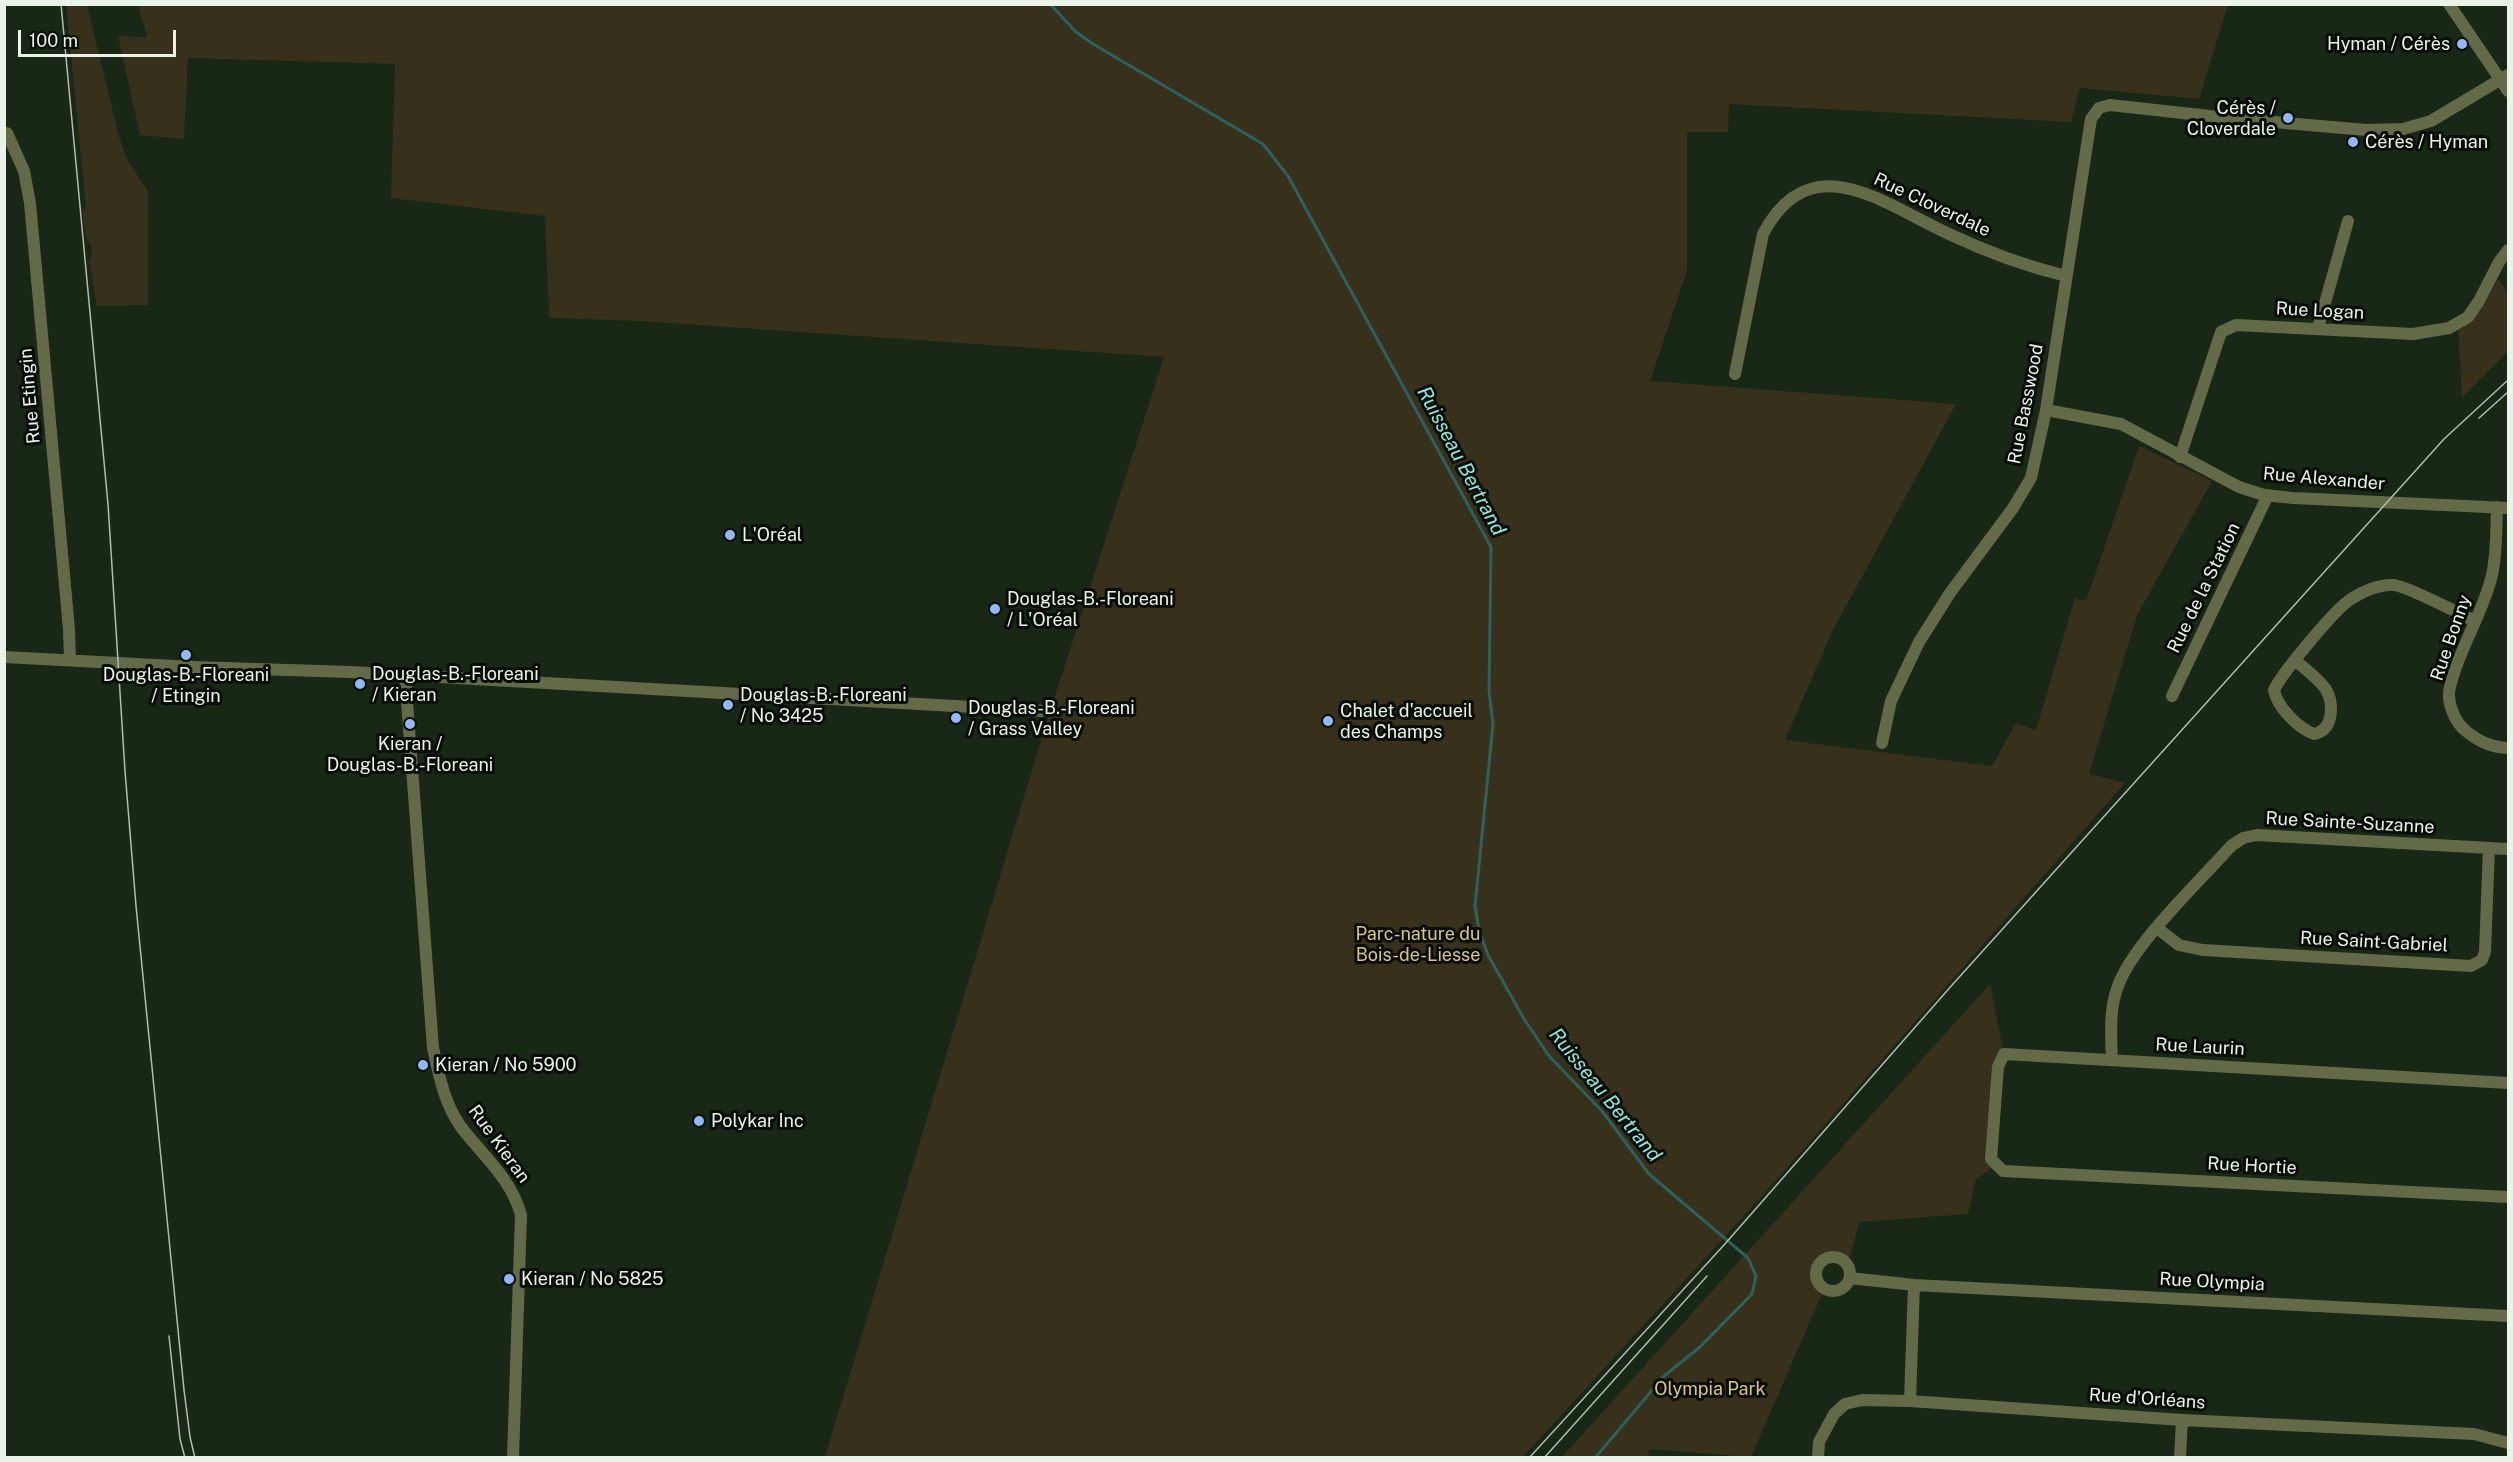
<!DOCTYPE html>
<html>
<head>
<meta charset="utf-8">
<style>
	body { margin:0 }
	#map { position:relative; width:2513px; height:1462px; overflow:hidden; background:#192717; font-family:"Public Sans",sans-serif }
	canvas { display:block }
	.frame { position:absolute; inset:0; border:6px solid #eaf3e8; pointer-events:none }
	.scale { position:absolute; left:18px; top:30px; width:158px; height:27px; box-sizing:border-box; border:3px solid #eaf3e8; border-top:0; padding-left:8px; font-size:18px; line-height:21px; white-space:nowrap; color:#eaf3e8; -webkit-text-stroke:4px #080e07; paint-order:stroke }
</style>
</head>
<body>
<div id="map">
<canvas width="2513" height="1462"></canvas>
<div class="frame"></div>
<div class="scale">100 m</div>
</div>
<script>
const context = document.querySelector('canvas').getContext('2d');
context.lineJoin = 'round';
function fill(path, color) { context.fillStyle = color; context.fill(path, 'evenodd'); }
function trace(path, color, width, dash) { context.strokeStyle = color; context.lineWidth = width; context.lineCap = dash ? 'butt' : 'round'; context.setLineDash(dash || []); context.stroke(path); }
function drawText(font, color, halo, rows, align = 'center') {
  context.font = font + ' "Public Sans",sans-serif'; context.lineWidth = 6; context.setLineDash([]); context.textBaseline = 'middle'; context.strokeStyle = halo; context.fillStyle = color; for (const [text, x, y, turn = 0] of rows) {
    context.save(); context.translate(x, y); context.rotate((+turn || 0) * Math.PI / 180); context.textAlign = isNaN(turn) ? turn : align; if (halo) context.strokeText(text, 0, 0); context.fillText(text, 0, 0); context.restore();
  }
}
fill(new Path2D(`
	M138,4L2228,5L2199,99L2080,88L2071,122L1729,104L1728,132H1687V270L1650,381L1956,404L1832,632L1785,740L1992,766L2016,723L2036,730L2075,598L2086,601L2139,446L2212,481L2137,615L2089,774L2125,783L1763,1195L1523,1457H825L1042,737L1164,357L641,321L549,318L545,216L391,198L395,64L188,58L184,139L140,135L118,36L147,37Z
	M66,5H87L119,137L127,159L148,191V305L97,306L89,261L92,254L90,243L86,238L82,209L86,208Z
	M2498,279L2508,293V351L2462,398L2458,326C2483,315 2486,302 2498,279Z
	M1990,984L2004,1054L1995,1166L1976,1179L1968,1214L1859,1222L1848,1265C1840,1255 1829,1255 1820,1263L1816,1273L1821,1286L1829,1291L1840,1290L1821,1296L1751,1457L1649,1449L1648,1457L1561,1458Z`), '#37301b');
trace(new Path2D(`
	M1050,4L1076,32L1093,44L1263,144L1288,176L1491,547L1489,691L1493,724L1475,906L1479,930L1488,955L1524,1019L1549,1056L1602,1111L1649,1174L1748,1258L1756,1276L1752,1294L1700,1347L1664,1376L1595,1458`), '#2c615d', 3);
trace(new Path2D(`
	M2449,4L2508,91
	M7,133L24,171L30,203L69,629L70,660
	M2318,328L2348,221
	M1735,374L1763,234C1811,143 1885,205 1949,234C1987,252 2025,266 2066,276
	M2046,410L2121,424L2239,487L2264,495L2293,498L2508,508
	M2180,457L2221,332L2236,325L2413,334L2449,328L2468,317L2479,301L2499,262L2508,250
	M2497,507C2496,529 2497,553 2492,575C2483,614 2459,648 2450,687C2446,702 2455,723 2467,732C2480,742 2491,747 2508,748
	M4,657L194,667L350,672L1043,711
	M2295,660C2315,678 2336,688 2330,718C2328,727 2323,732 2314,734C2298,728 2277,707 2274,690C2282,673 2335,609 2351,599C2363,591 2380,584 2394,585C2407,586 2460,614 2475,621
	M405,675L433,1048C439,1075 444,1103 461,1127C483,1156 511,1178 521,1215L513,1458
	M2172,696L2268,495
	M1882,743L1891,701L1919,642L1950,593L2013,508L2031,478L2046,410L2091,119L2099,108L2110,105L2228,118L2366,130L2403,129L2431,121L2508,75
	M2157,928L2179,945L2203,950L2471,966L2482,960L2485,952L2489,848
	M2112,1060C2111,1035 2109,1009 2118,986C2133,944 2199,882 2231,846L2243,838L2257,835L2508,849
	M2508,1083L2004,1054L1998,1067L1991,1159L2003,1171L2508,1197
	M1816 1274a17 17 0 1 1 34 0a17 17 0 1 1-34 0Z
	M1850,1278L1914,1285L2508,1316
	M1910,1401L1914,1285
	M1818,1458L1819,1442L1834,1414L1845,1404L1862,1400L1910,1401L2182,1420L2474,1434L2508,1443
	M2180,1458L2182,1420`), '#636a47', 12);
trace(new Path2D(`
	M61,4L108,504L125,771L136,906L184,1390L190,1437L195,1458
	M2479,418L2508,392
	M169,1336L180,1439L185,1458
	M1529,1458L1724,1245L1953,984L2417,469L2444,439L2508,380
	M1544,1458L1707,1276`), '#b2bcb0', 1.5);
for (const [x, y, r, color] of [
	[2462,44,6,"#91b8fd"],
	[2288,118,6,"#91b8fd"],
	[2353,142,6,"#91b8fd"],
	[730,535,6,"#91b8fd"],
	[995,609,6,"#91b8fd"],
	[186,655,6,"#91b8fd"],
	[360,684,6,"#91b8fd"],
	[728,705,6,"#91b8fd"],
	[956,718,6,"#91b8fd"],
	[1328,721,6,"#91b8fd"],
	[410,724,6,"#91b8fd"],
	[423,1065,6,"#91b8fd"],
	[699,1121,6,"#91b8fd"],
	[509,1279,6,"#91b8fd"]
]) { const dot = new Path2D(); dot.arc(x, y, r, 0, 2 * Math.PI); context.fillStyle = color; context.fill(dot); trace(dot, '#080e07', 2); }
drawText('18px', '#eaf3e8', '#080e07', [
	["Hyman / Cérès",2450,44,"right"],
	["Cérès /",2276,108,"right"],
	["Cloverdale",2276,129,"right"],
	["Cérès / Hyman",2365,142],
	["L'Oréal",742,535],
	["Douglas-B.-Floreani",1007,599],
	["/ L'Oréal",1007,620],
	["Douglas-B.-Floreani",372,674],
	["/ Kieran",372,695],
	["Douglas-B.-Floreani",186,675,"center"],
	["/ Etingin",186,696,"center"],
	["Douglas-B.-Floreani",740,695],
	["/ No 3425",740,716],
	["Douglas-B.-Floreani",968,708],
	["/ Grass Valley",968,729],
	["Chalet d'accueil",1340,711],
	["des Champs",1340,732],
	["Kieran /",410,744,"center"],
	["Douglas-B.-Floreani",410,765,"center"],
	["Kieran / No 5900",435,1065],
	["Polykar Inc",711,1121],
	["Kieran / No 5825",521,1279]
], 'left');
drawText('18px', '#eaf3e8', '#080e07', [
	["Rue Cloverdale",1932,205,25],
	["Rue Logan",2320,311,3],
	["Rue Etingin",30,396,-95],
	["Rue Basswood",2026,404,-79],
	["Rue Alexander",2324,479,5],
	["Rue de la Station",2204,588,-64],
	["Rue Bonny",2451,638,-71],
	["Rue Sainte-Suzanne",2350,823,3],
	["Rue Saint-Gabriel",2374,942,3],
	["Rue Laurin",2200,1047,3],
	["Rue Kieran",499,1144,54],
	["Rue Hortie",2252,1166,3],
	["Rue Olympia",2212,1282,3],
	["Rue d'Orléans",2147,1399,4]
]);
drawText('18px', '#d9c483', '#080e07', [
	["Parc-nature du",1418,934],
	["Bois-de-Liesse",1418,955],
	["Olympia Park",1710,1389]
]);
drawText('italic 20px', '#8ee8e1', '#080e07', [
	["Ruisseau Bertrand",1461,461,62],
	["Ruisseau Bertrand",1605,1095,51]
]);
</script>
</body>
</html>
